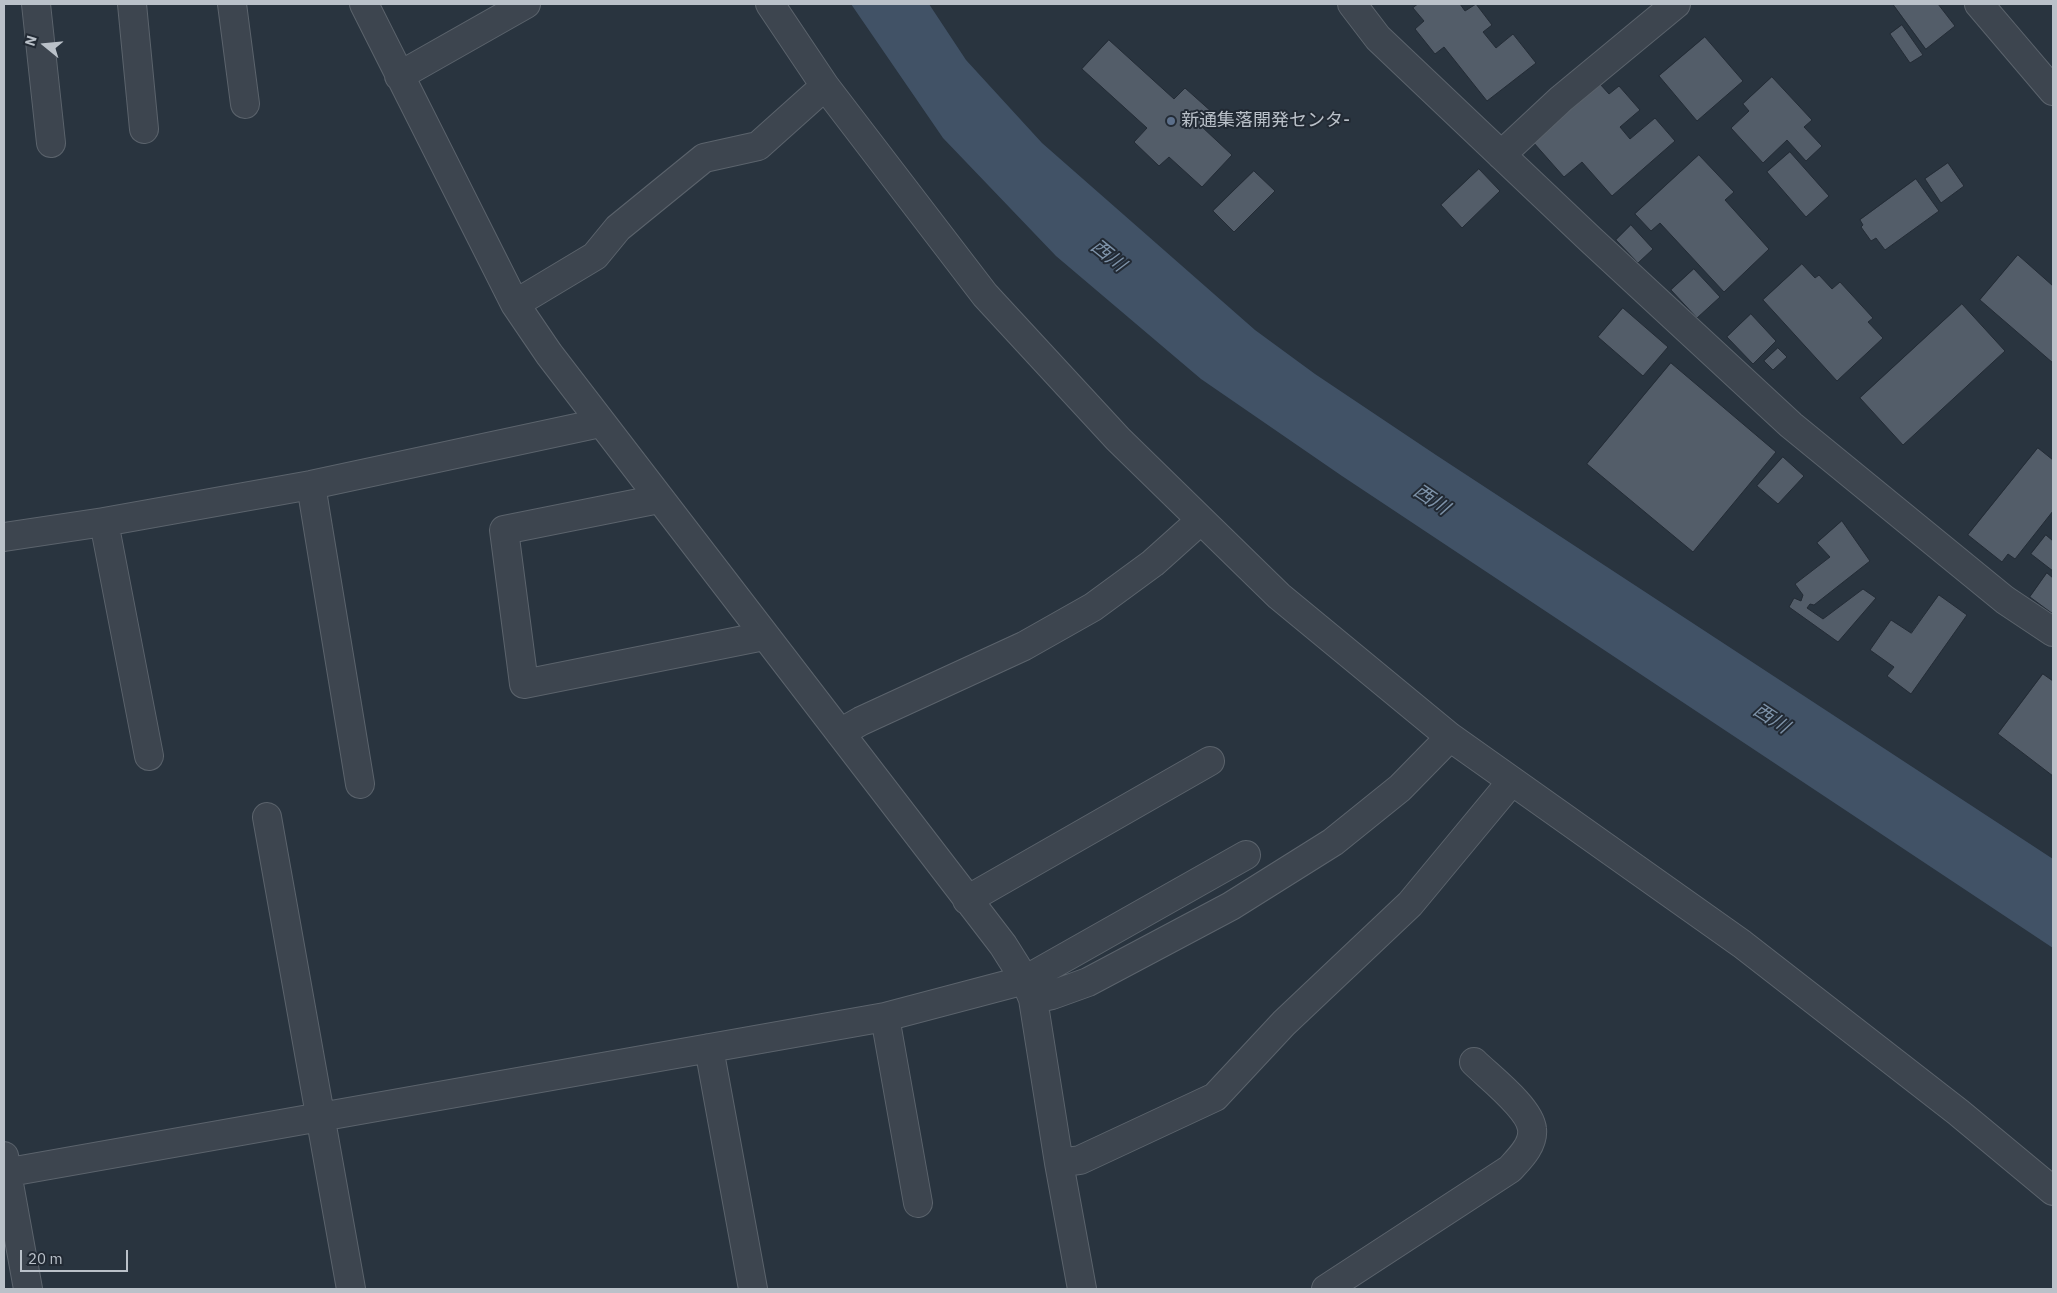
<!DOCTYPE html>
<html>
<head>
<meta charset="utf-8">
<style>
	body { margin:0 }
	#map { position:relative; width:2057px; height:1293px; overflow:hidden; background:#29343f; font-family:"IBM Plex Sans",sans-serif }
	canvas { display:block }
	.frame { position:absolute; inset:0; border:5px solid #bac1c9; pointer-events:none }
	.north { position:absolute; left:20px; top:20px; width:50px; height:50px; -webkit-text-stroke:4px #222a34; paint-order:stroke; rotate:287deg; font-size:14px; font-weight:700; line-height:20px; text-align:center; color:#bac1c9 }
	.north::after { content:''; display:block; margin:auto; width:18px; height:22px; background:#bac1c9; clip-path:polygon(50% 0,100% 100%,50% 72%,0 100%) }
	.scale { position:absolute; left:20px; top:1250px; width:108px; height:22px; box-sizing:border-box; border:2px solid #bac1c9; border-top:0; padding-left:6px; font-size:15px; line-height:18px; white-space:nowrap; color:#bac1c9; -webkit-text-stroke:4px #222a34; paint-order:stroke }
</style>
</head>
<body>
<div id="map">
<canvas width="2057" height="1293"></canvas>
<div class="frame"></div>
<div class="north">N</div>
<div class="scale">20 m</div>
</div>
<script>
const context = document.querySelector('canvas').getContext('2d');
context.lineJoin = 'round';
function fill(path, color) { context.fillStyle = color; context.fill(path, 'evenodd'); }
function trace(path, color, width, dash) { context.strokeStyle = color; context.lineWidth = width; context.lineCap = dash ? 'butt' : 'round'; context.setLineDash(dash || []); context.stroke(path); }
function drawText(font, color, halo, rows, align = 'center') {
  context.font = font + ' "IBM Plex Sans","Noto Sans JP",sans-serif'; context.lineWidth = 4; context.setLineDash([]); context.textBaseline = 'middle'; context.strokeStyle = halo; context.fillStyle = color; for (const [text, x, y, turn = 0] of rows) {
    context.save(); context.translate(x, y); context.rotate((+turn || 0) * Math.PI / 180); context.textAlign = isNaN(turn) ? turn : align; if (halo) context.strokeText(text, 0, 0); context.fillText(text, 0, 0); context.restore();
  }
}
fill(new Path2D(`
	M851,4H929L966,60L1042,143L1255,330L1315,374L1436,455L2053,859V948L1342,476L1201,379L1056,256L943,138Z`), '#415266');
const building = new Path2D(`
	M1418,4H1460L1465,11L1476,4L1492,25L1483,32L1496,48L1513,34L1536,63L1487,101L1444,47L1435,54L1415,29L1424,21L1413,8Z
	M1893,4H1938L1955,26L1926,49Z
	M1902,25L1923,55L1910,63L1890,34Z
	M1705,37L1743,81L1697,121L1659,76Z
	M1109,40L1174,99L1185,88L1213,113L1201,126L1232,155L1202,187L1169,157L1159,166L1134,142L1147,128L1082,69Z
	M1772,77L1812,120L1804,127L1822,146L1806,161L1787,140L1763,163L1731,128L1749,111L1743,104Z
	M1600,84L1609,94L1619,86L1640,110L1620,127L1630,139L1655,118L1675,141L1612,196L1582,162L1564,177L1533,142Z
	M1790,152L1829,196L1806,217L1767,172Z
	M1699,155L1734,192L1725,200L1769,249L1724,292L1660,223L1651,231L1635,214Z
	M1948,163L1964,186L1941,203L1925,179Z
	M1479,169L1500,191L1462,228L1441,205Z
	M1254,171L1275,191L1234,232L1213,211Z
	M1916,179L1939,211L1885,250L1876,238L1871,241L1861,227L1863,225L1860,220Z
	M1631,225L1653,249L1638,263L1616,240Z
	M2018,255L2053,286V363L1980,300Z
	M1802,264L1815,278L1819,275L1832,289L1840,282L1873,318L1868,322L1883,338L1837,381L1763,300Z
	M1694,269L1720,297L1697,318L1671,290Z
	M1962,304L2005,351L1903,445L1860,398Z
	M1623,308L1668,347L1643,376L1598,337Z
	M1751,314L1776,341L1753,364L1727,337Z
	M1778,348L1787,357L1773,370L1764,361Z
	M1671,363L1776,452L1693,552L1587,464Z
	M2038,448L2053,460V511L2015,559L2008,554L2002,562L1968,535Z
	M1783,457L1804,476L1778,504L1757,486Z
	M1842,521L1870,561L1814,605L1810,604L1807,608L1823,619L1863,589L1876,598L1838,642L1789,607L1794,598L1801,601L1803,595L1795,584L1830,557L1817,543Z
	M2046,535L2053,541V571L2031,554Z
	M2047,573L2053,578V614L2030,597Z
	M1939,595L1967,615L1911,694L1887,676L1894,667L1870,650L1891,620L1911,633Z
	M2043,674L2053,681V776L1998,734Z`);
fill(building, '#535d69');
trace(building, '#242c36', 1);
const minor = new Path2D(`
	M36,4L51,143
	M132,4L144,129
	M232,4L245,104
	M364,4L515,304L549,354L1003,945L1025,980L1033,999L1059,1163L1082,1289
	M770,4L825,86L985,295L1118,439L1279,596L1450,737L1742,944L1958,1112L2053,1191
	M1352,4L1378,38L1590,239L1791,425L2005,600L2053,632
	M1979,4L2053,91
	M399,76L526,4
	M1501,155L1561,99L1676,4
	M515,304L595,256L618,228L704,158L758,146L825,86
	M311,485L360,784
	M659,499L504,530L524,684L764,636
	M104,522L149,756
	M4,537L104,522L311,485L600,423
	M840,733L861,721L1024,646L1093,607L1153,563L1201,520
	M267,817L351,1289
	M967,900L1210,761
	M1033,999L1052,995L1088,982L1231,906L1333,842L1400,788L1450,737
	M885,1017L918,1203
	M709,1048L753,1289
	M4,1156L28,1289
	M1059,1163L1080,1160L1215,1097L1284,1023L1410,904L1512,781
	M4,1173L885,1017L1025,980L1246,855
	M1326,1289L1510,1169C1519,1159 1534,1145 1532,1129C1530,1108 1489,1077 1474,1062`);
trace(minor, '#5b636c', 30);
trace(minor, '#3d454f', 28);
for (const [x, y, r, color] of [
	[1171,121,5,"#5c6f8a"]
]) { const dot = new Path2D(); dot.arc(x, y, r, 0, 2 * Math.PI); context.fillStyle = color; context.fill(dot); trace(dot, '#222a34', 2); }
drawText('18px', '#bac1c9', '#222a34', [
	["新通集落開発センタ-",1181,121]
], 'left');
drawText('italic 19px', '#7e93a9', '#222a34', [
	["西川",1108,256,39],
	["西川",1431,500,34],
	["西川",1771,719,33]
]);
</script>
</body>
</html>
